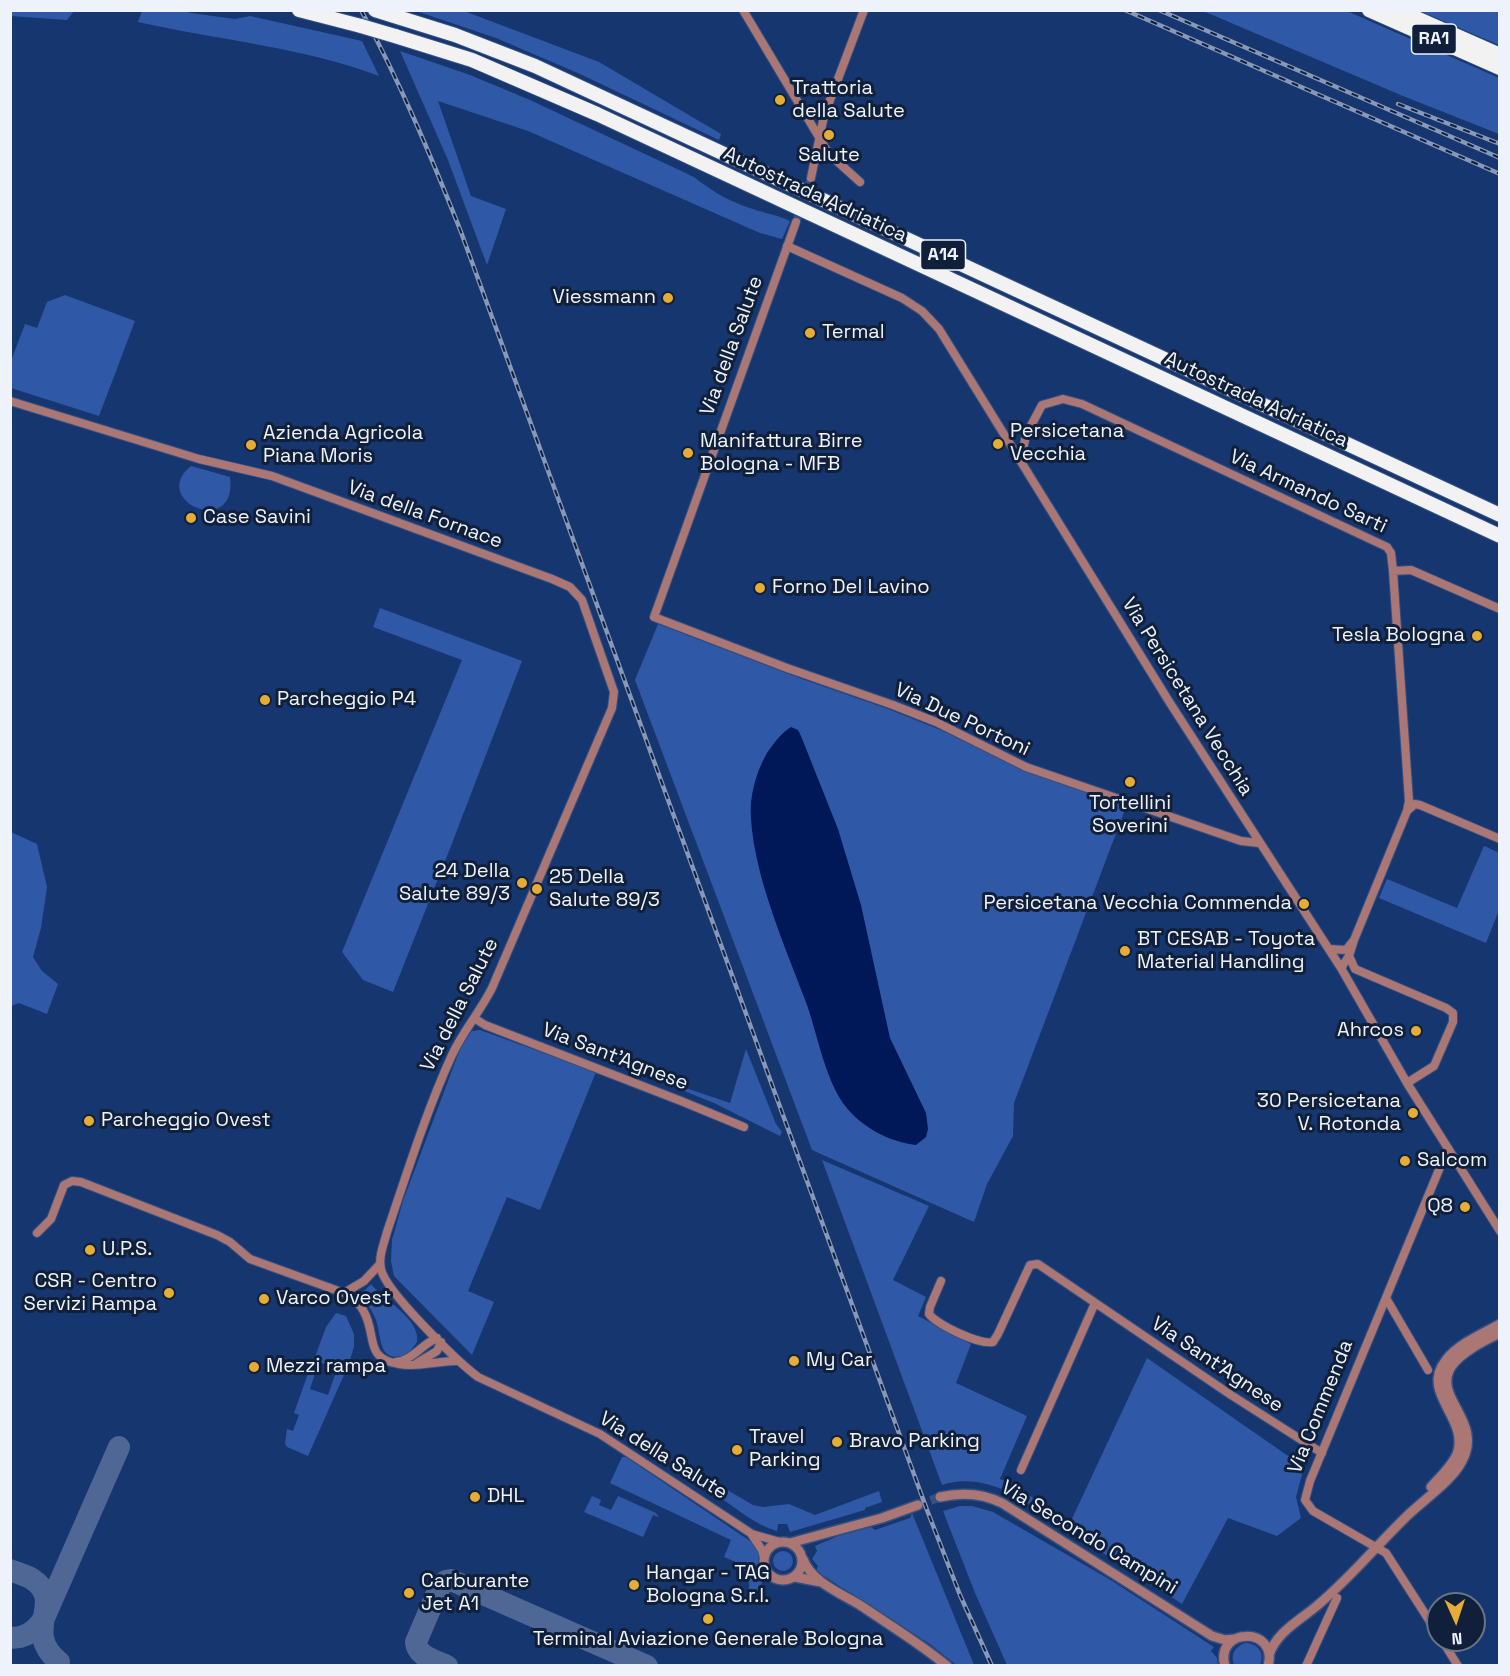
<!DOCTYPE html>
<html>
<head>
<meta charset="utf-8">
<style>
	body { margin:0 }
	#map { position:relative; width:1510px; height:1676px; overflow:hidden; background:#163670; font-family:"Space Grotesk",sans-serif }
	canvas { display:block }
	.frame { position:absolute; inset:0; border:12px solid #eef2fa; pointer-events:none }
	.north { position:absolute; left:1426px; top:1592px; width:60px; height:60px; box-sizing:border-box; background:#11203a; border:2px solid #697487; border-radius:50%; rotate:177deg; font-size:16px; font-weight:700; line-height:24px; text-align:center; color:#eef2fa }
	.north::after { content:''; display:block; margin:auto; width:21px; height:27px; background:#e6ad36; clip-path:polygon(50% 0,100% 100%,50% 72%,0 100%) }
</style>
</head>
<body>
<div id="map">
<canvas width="1510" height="1676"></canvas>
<div class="frame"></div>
<div class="north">N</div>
</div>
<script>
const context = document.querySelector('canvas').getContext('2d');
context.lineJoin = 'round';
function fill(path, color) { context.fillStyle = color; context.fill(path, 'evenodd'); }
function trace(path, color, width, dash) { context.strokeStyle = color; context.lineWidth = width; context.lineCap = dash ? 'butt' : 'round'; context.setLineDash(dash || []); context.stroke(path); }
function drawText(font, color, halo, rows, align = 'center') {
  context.font = font + ' "Space Grotesk",sans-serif'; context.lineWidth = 6; context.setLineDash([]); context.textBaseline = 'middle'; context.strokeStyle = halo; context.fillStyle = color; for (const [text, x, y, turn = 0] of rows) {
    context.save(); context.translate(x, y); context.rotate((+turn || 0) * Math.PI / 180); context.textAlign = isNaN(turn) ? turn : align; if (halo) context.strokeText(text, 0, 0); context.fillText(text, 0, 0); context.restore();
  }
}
fill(new Path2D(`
	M11,10H74V11L67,20L11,16Z
	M185,11L191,13L235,19L250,16L362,41L379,76C302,47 218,40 138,22L142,11Z
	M416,11H464L599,62L721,134L719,140L580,74L496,38Z
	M1203,11H1347L1499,78V134L1403,96Z
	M1420,11H1499V45Z
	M400,51L470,75L530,100L694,177C709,189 725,199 744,206C759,212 775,214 790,221L782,239L760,233L528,131L438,101L471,196L506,209L487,265L448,160Z
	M65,295L135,321L99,416L11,388V361L25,324L37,328L47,302Z
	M191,466L230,477C238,539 148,501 191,466Z
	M380,608L522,661L449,851L393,992L363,980L342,952L462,660L373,627Z
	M658,624L802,679L888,709L943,731L1023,770L1126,807L1014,1103L1013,1136L987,1184L974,1222L812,1150L635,680Z
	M11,832L37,844L47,887L41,928L33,957L42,971L58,984L47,1014L19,1003L11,1006Z
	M1484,846L1500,853L1499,910L1486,943L1379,898L1387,879L1457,908Z
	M480,1030L596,1072L540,1210L507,1197L468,1291L494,1302L472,1355L394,1276L391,1261L392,1240L403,1201L460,1049L472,1031Z
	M746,1049L776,1124L782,1132L780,1136L714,1103L652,1078H656L730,1103Z
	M822,1160L929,1206L893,1280L926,1297L918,1316L971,1344L956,1383L1027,1416L1000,1479L1013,1484L1070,1523L1147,1358L1304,1467L1296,1497L1301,1518L1277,1536L1228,1518L1182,1604L1009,1492C989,1483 964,1477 942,1485Z
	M371,1284C383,1300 421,1319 417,1342L408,1354C377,1366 382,1336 376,1320C372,1310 366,1301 357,1294L365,1290Z
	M336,1313L346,1316L354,1334V1347L348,1366L308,1456L287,1447L285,1444L287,1429L293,1431L299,1415L294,1413L310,1368L316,1370L310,1389L328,1395L337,1369L314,1360L326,1327Z
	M622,1457H626L753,1543L760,1554L765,1577L752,1602L746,1599C750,1589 752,1576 740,1571L743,1565L724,1557L731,1540L610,1483Z
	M724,1488L753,1505L763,1507L789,1504L815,1515L879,1491L882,1502L865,1508V1510L790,1532L787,1524H778L777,1531C755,1525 736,1508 718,1496L719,1490Z
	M592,1496L601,1500L599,1505L611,1510L618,1496L656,1513L659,1517L653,1515L643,1537L584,1512Z
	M960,1506H972L993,1512L1109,1579L1214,1647L1211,1651L1217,1658L1218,1665H1007L975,1593L943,1511Z
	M912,1513L974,1665H956L930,1644L816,1571L818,1566L812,1559L817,1551L815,1546L838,1536L871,1527L875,1530L910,1518Z
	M773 1561a10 10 0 1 1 20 0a10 10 0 1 1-20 0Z
	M1246,1643C1259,1644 1265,1654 1260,1665H1234C1230,1654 1235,1646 1246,1643Z`), '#2f59a7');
fill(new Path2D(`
	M791,727L798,730L801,736L838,829L861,905L890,1038L926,1113L928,1129L926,1137L916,1145C889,1142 862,1127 846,1107C826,1082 818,1037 807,1005C786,948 755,880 751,819C749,797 756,772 767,753C774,743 781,733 791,727Z`), '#001857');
trace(new Path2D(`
	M10,1570C17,1573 26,1575 32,1579C67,1602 20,1630 59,1662
	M10,1638C26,1638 36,1631 44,1618L119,1447
	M447,1666C435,1660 417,1657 416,1642L440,1586L446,1581L451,1580L647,1666`), '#4e6794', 22);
trace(new Path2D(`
	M796,222L811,178`), '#365285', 8, [8, 4]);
trace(new Path2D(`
	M918,1505L940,1497`), '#365285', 9, [9, 4.5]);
const minor = new Path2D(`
	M743,10L829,154L860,182
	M811,178L824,116L864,10
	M796,222L654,617L787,668L893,705L936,722L1026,767L1241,841L1259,843
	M787,246L902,298L922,311L939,329L1170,703L1341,968L1407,1083L1500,1231
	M10,401L199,459L272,476L552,579L570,587L582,600L614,692L612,708L492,988C480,1012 463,1031 452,1055C426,1112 407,1173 387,1232C384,1244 378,1257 381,1269C385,1291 458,1362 478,1377L600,1434L752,1534L780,1542
	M1021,460L1026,435L1042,405L1063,399L1082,404L1387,547L1391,553L1393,571L1409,801L1407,811L1354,940
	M1393,571L1411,570L1500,609
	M1407,811L1415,804L1420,805L1500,839
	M1329,949L1346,950L1354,940L1349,956L1341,968
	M1349,956L1355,969L1446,1008L1453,1013V1022L1434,1066L1407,1083
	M474,1018L485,1025L681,1101L744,1127
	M37,1233L51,1219L64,1185L72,1181L81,1182L217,1235L230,1242L250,1259L344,1293C352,1298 360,1303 364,1312C377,1335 364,1359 399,1364C419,1368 439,1360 459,1361
	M941,1281L930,1307L929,1314C938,1325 979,1345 993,1342L998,1334L1030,1265L1038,1264L1231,1395L1322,1453
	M344,1293L364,1281L380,1264
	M1386,1298L1428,1370
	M396,1362C413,1360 422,1344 437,1338
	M417,1363L437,1351L441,1342
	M1021,1470L1095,1303
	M752,1535L762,1550L764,1558
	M1438,1634L1386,1553L1313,1511L1305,1500L1310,1481L1448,1148
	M1442,1640L1458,1666
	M1306,1666L1337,1598`);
const tertiary = new Path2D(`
	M1431,1487C1440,1477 1452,1466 1457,1454C1470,1418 1419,1393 1446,1360C1458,1344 1482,1334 1500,1324
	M940,1497C962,1492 982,1493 1002,1503L1212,1636L1225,1640L1235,1639
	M764 1561a19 19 0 1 1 38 0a19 19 0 1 1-38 0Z
	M790,1543L882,1518L918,1505
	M803,1559C812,1583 843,1594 863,1607C891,1626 921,1644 947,1666
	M795,1577L821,1582
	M1269,1655C1277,1631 1301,1620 1319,1604C1351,1577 1377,1545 1407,1516C1422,1501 1453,1480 1462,1461C1484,1421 1432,1398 1451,1367C1461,1352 1484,1341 1500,1333
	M1225,1666C1214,1627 1279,1626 1268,1666`);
const motorway = new Path2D(`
	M299,10L361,26
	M375,10L455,35L535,66L1500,515
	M1369,10L1500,68
	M1398,10L1500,55
	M395,36L472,60L597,114L1500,536`);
trace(minor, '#345083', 10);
trace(tertiary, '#345083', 12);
trace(motorway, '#345083', 16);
trace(minor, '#ab7775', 8);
trace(tertiary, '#ab7775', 9);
trace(motorway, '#f2f2f2', 14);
const rail = new Path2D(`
	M361,10C400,82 431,156 461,232L927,1510L960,1595L992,1666
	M1125,10L1500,174
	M1159,10L1500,158
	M1398,104L1500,144`);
trace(rail, '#8798b8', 4.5);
trace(rail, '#11203a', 2, [7]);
const motorwayBridge = new Path2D(`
	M361,26L395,36`);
trace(motorwayBridge, '#345083', 16, []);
trace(motorwayBridge, '#f2f2f2', 14);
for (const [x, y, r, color] of [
	[780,100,6,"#e6ad36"],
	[829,135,6,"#e6ad36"],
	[668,298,6,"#e6ad36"],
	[810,333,6,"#e6ad36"],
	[998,444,6,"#e6ad36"],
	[251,445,6,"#e6ad36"],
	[688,453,6,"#e6ad36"],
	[191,518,6,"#e6ad36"],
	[760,588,6,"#e6ad36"],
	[1477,636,6,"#e6ad36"],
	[265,700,6,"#e6ad36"],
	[1130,782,6,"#e6ad36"],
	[522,883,6,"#e6ad36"],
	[537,889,6,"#e6ad36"],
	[1304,904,6,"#e6ad36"],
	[1125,951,6,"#e6ad36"],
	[1416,1031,6,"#e6ad36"],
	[1413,1113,6,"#e6ad36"],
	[89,1121,6,"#e6ad36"],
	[1405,1161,6,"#e6ad36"],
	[1465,1207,6,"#e6ad36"],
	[90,1250,6,"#e6ad36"],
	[169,1293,6,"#e6ad36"],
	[264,1299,6,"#e6ad36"],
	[794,1361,6,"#e6ad36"],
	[254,1367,6,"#e6ad36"],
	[837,1442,6,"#e6ad36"],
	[737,1450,6,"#e6ad36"],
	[475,1497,6,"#e6ad36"],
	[634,1585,6,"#e6ad36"],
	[409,1593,6,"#e6ad36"],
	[708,1619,6,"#e6ad36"]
]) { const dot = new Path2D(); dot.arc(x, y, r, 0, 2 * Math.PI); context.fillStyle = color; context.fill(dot); trace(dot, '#11203a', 2); }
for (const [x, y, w] of [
	[1434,39,45],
	[943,255,45]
]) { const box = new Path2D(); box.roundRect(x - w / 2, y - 15, w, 30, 4.5); context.fillStyle = '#11203a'; context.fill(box); trace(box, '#eef2fa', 1.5); }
drawText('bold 18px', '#eef2fa', null, [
	["RA1",1434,39],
	["A14",943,255]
]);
drawText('20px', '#eef2fa', '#11203a', [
	["Trattoria",792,89],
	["della Salute",792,112],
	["Salute",829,156,"center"],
	["Viessmann",656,298,"right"],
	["Termal",822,333],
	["Persicetana",1010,432],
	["Vecchia",1010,455],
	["Azienda Agricola",263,434],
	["Piana Moris",263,457],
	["Manifattura Birre",700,442],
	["Bologna - MFB",700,465],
	["Case Savini",203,518],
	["Forno Del Lavino",772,588],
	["Tesla Bologna",1465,636,"right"],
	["Parcheggio P4",277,700],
	["Tortellini",1130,804,"center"],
	["Soverini",1130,827,"center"],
	["24 Della",510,872,"right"],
	["Salute 89/3",510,895,"right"],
	["25 Della",549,878],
	["Salute 89/3",549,901],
	["Persicetana Vecchia Commenda",1292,904,"right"],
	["BT CESAB - Toyota",1137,940],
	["Material Handling",1137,963],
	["Ahrcos",1404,1031,"right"],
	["30 Persicetana",1401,1102,"right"],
	["V. Rotonda",1401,1125,"right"],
	["Parcheggio Ovest",101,1121],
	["Salcom",1417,1161],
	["Q8",1453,1207,"right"],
	["U.P.S.",102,1250],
	["CSR - Centro",157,1282,"right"],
	["Servizi Rampa",157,1305,"right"],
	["Varco Ovest",276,1299],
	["My Car",806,1361],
	["Mezzi rampa",266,1367],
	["Travel",749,1438],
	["Parking",749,1461],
	["Bravo Parking",849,1442],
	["DHL",487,1497],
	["Hangar - TAG",646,1574],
	["Bologna S.r.l.",646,1597],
	["Carburante",421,1582],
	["Jet A1",421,1605],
	["Terminal Aviazione Generale Bologna",708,1640,"center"]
], 'left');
drawText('20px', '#eef2fa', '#11203a', [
	["Autostrada Adriatica",815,195,25],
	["Via della Salute",732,346,-70],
	["Autostrada Adriatica",1256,400,25],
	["Via Armando Sarti",1308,492,25],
	["Via della Fornace",425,515,20],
	["Via Persicetana Vecchia",1187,697,58],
	["Via Due Portoni",962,720,25],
	["Via della Salute",460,1005,-63],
	["Via Sant'Agnese",615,1057,21],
	["Via Sant'Agnese",1217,1365,34],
	["Via Commenda",1321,1407,-68],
	["Via della Salute",663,1456,32],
	["Via Secondo Campini",1089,1538,31]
]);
</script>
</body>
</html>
